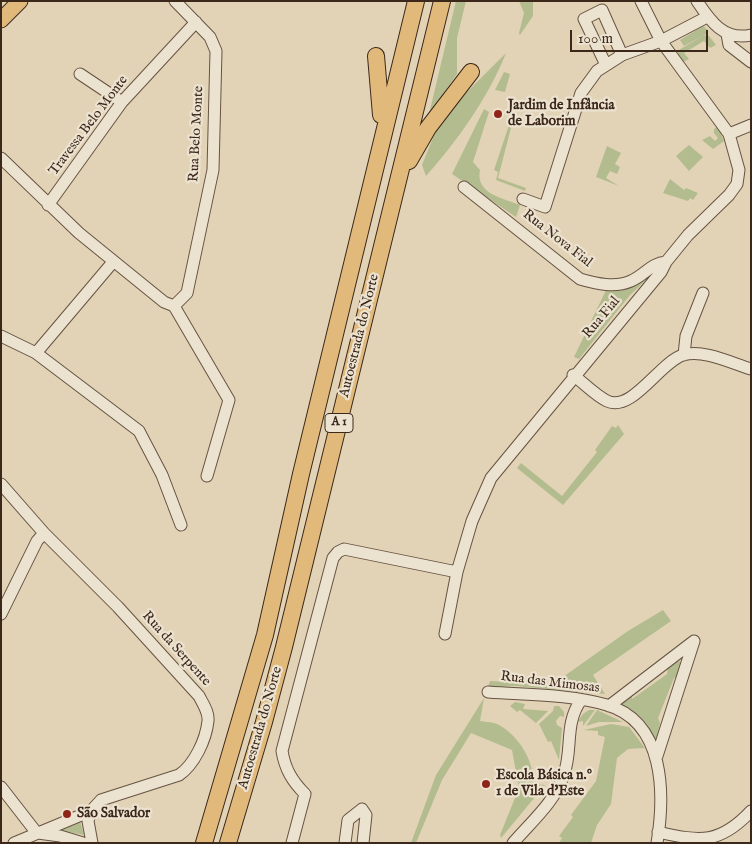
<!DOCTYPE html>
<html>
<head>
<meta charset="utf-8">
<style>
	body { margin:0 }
	#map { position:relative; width:752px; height:844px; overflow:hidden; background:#e2d3b6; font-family:"IM FELL English",serif }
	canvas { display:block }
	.frame { position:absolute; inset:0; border:2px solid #3c281b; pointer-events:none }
	.scale { position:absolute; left:570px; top:30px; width:138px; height:22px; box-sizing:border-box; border:2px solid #3c281b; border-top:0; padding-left:6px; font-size:15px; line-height:18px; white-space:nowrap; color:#3c281b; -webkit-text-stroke:4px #ece2d0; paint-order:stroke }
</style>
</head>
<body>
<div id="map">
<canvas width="752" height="844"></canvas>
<div class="frame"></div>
<div class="scale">100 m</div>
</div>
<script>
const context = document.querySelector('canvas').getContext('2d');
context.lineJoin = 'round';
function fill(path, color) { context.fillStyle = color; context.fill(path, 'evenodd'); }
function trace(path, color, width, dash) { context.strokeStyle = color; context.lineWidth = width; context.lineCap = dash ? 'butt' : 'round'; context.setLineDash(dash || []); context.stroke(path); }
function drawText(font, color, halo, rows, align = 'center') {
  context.font = font + ' "IM FELL English",serif'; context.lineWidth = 4.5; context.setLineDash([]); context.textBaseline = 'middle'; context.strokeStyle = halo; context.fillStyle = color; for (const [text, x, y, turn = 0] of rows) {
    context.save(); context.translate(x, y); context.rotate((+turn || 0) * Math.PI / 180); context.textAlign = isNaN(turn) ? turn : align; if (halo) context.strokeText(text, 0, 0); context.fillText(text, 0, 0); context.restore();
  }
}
fill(new Path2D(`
	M456,1H466L457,38V74L429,114Z
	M519,1H533V16L520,35L519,33L524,13Z
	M703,26L708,30L706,34L684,46L680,40Z
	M704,35L709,36L716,45L710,48L704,41L684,53L689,59L683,62L678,54L679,50Z
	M506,53C488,98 458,140 426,176L422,165L436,130L457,102Z
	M504,72L510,74L505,92L495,90Z
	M484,109L489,112L473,162L480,170C475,194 503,198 520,205L516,217L452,174Z
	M511,119L513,120L498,178L526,188L525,191L496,180L498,172L494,170Z
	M718,126L724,141L713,149L702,140L710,136L715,141L718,138L714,133V129Z
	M689,145L703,157L689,171L676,156Z
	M607,146L621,153L615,164L620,167L617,174L610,171L606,178L619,186L596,177Z
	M670,179L684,190L686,188L698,193L693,200L690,198L688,201L663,193Z
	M657,270L630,295L579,359L574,357L607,288Z
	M618,425L624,434L563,505L517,468L521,463L562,496L597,452L595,450L612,426L616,428Z
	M663,610L671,621L593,675L605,694L515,686L488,687L490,681L553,684L628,631Z
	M679,661L683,665L679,676L674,678L658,718L660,723L656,740L639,716L618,704L632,693V699L667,674L668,667Z
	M484,698L480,721C486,722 494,722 499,725C519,736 535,762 533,784L545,785L501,838L500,835L519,788L512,750L471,733L442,780L416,843H411L436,775Z
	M515,702L525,704L523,709L548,711L536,723L520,710L517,712L510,706Z
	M554,706H559L564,712V717L560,716L556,721L557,725L562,728L559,760L551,741L548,742L539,724L553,711Z
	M589,710H595L583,726V721L577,722L583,714Z
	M597,710L623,722H599L586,726Z
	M611,724L629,727L645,748L628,749L617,758L611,804L597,825L591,843H559L562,838L559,836L573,817L571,815L596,781L605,737L598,735V731L584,730Z
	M80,821L84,835L60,830Z`), '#b3bc8e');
const minor = new Path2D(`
	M697,1C710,21 724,41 751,35
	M727,34L729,45L751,62
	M606,65L584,19L602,10L622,55
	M80,74L122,102
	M729,134L751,125
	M1,158L79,233L164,302L174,306L229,400L207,476
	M464,187L580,279C597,284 615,288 631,281C645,275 651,263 666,262
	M523,199L545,207L581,93L597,71L622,55L661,41L707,17
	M48,205L122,102L196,22
	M174,306L187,293L213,170L216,51L210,37L175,1
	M1,336L36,353L139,431L162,475L181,525
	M36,353L113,262
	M684,355L686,336L703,293
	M573,375C584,383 595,395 607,401C632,413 660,362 683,355C704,349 731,363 751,369
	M1,484L44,533L118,607L199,696C203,704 209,712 208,721C206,740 194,765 179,775L101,800L91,811L88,821L92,843
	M1,614L37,541L44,533
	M445,634L457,572L472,521L491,478L661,272L666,262L688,235L729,195L737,184L739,170L729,134L661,41L641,1
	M488,692C527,695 569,694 607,705C665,722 665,794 657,843
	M609,706L694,641L657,756
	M1,787L36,832
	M658,832C701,842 720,844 751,811
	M38,833L60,836L83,843
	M14,843L91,811
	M292,843L305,794C292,781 285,769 282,751L333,558L338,552L344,549L457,572
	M345,843L348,820L362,809L366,815L363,843
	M513,843C532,821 555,802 564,774C573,749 564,724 581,700`);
const major = new Path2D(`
	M1,20L20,1`);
const highway = new Path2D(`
	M376,56L381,115
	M409,161L428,128L471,72
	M204,843L265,635L301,474L416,1
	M228,843L264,722L284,647L442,1`);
trace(minor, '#665342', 13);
trace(major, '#3c281b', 17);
trace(highway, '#3c281b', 18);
trace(minor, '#ece2d0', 11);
trace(major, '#e1ba7b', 15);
trace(highway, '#e1ba7b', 16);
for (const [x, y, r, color] of [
	[498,114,5,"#8f2418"],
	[486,784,5,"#8f2418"],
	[67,814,5,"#8f2418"]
]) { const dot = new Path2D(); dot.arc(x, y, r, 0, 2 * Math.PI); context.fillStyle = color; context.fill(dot); trace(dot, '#ece2d0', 2); }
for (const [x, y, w] of [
	[339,423,28]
]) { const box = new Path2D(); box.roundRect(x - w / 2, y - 9.5, w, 19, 4); context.fillStyle = '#ece2d0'; context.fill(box); trace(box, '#3c281b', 1); }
drawText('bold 12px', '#3c281b', null, [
	["A 1",339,423]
]);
drawText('bold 14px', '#3c281b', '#ece2d0', [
	["Jardim de Infância",508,106],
	["de Laborim",508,122],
	["Escola Básica n.º",496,776],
	["1 de Vila d'Este",496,792],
	["São Salvador",77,814]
], 'left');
drawText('14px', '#3c281b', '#ece2d0', [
	["Travessa Belo Monte",89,126,-53],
	["Rua Belo Monte",197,134,-87],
	["Rua Nova Fial",557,239,38],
	["Rua Fial",602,318,-50],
	["Autoestrada do Norte",360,336,-76],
	["Rua da Serpente",176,649,48],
	["Rua das Mimosas",550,683,7],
	["Autoestrada do Norte",261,728,-74]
]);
</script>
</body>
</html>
